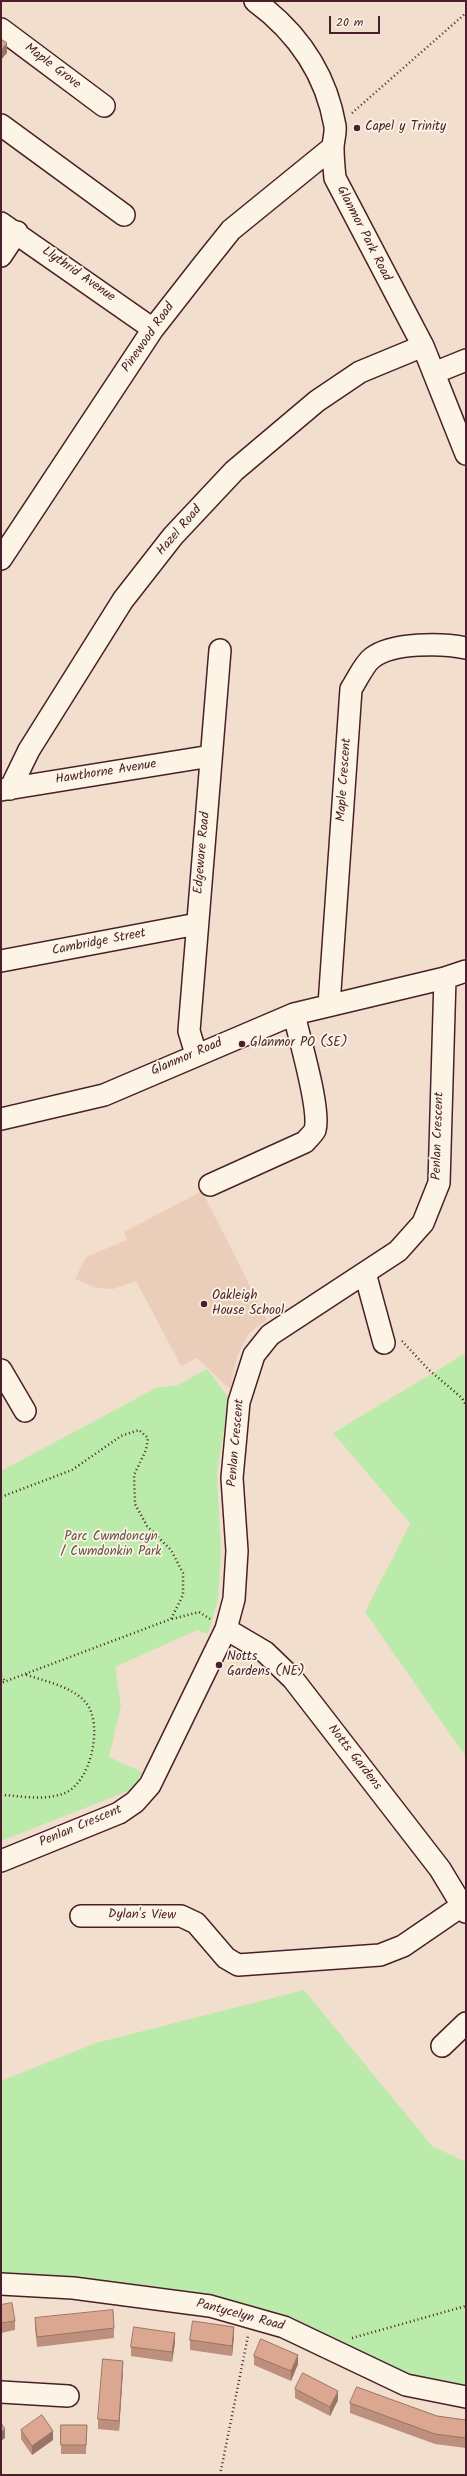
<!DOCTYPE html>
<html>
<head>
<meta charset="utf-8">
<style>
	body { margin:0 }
	#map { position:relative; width:467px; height:2476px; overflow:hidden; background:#f2decc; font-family:Kalam,sans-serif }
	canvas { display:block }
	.frame { position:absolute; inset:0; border:2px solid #4a1f2b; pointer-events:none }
	.scale { position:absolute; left:329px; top:16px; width:51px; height:18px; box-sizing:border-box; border:2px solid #4a1f2b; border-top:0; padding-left:5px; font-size:12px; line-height:14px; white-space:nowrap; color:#4a1f2b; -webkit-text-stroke:3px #fcf5e5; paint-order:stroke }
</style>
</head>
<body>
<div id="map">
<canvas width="467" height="2476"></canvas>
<div class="frame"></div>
<div class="scale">20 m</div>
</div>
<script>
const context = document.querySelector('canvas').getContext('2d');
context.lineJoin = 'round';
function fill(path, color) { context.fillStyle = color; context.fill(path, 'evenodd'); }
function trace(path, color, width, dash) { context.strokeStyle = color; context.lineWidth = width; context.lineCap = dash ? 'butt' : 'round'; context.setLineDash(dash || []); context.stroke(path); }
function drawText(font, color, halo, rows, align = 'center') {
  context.font = font + ' Kalam,sans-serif'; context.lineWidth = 3.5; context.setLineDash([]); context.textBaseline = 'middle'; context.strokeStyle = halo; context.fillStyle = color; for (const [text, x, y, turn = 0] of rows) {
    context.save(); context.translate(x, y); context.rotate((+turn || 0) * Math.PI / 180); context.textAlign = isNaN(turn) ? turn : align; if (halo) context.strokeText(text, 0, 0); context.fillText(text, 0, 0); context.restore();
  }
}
fill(new Path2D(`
	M202,1191L267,1320L249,1333L237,1357L230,1389L197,1358L181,1366L136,1281L113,1289L96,1288L75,1279L86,1257L127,1240L124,1232Z`), '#ebceba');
fill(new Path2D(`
	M466,1353V1757L365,1612L410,1524L438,1556L333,1433Z
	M207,1369L229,1398L217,1474L221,1552L218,1600L208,1634L197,1630L115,1667L121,1706L109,1757L142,1772L133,1789L1,1841V1471L156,1388L178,1385Z
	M304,1990L432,2146L466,2162V2391L418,2383L306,2330L1,2278V2081L96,2043Z`), '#bbebaa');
const minor = new Path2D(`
	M255,1C297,32 326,74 335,126C336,133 333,141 333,148C333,158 334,168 335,178L423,346L466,454
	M1,29L104,106
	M1,125L124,215
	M1,223L153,329
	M1,256L17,232
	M434,373L466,360
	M1,559L153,329L203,265L231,230L333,147
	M10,789L29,750L123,600L173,536L234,471L317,401L360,372L423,346
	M1,790L211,756
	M1,961L197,924
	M329,1005L351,689C357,680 364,664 372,658C392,642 443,643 466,648
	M196,1054L189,1031L220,650
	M1,1119L104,1095L294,1014L445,978L466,971
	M210,1185L305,1142C308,1138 313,1134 315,1130C321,1109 299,1038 294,1014
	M365,1273L384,1343
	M1,1370L25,1411
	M226,1629L265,1652L293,1679L440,1869L466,1912
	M1,1861L119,1813L135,1802L150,1785L226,1629L234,1599L237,1551L232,1478L239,1402L254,1355L270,1335L398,1251L423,1223L439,1183L445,978
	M81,1916H181L196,1923L226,1958L238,1965L380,1955L403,1946L463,1905
	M442,2046L466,2023
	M1,2284L73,2288L210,2306L284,2327L406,2385L466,2397
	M1,2392L68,2396`);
trace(minor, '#4a1f2b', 24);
trace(new Path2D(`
	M352,113L466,13
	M402,1341L429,1370L462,1398L466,1405
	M1,1497L72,1470L121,1436L139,1430L148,1438L146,1450L134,1475L135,1504L147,1526L171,1550L183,1573V1595L171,1619L1,1683
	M172,1619L199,1612L210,1619
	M1,1676L5,1681
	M1,1795C22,1796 45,1801 65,1793C91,1782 103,1726 87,1704C73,1686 43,1681 24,1674
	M352,2338L466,2306
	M220,2475L248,2336`), '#4a1f2b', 2.5, [1, 3]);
trace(minor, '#fcf5e5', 21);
fill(new Path2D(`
	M1,2305L15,2321V2330L1,2333Z
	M35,2318L114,2328V2338L37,2347L35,2328Z
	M234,2336L232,2356L190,2350V2340Z
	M175,2343L172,2362L131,2356V2347Z
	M254,2356L298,2364L291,2381L254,2365Z
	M123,2370L119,2431L98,2429V2419Z
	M295,2389L338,2400L330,2416L295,2398Z
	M350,2403L437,2416L466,2420V2448L435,2444L350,2413Z
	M61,2425H87L86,2454H61Z
	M21,2430L53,2440L32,2455L21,2439Z`), '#bc907c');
fill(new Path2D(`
	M7,43V53L1,60V51Z
	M234,2327V2336L232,2356V2346Z
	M175,2333V2343L172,2362V2352Z
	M298,2355V2364L291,2381V2371Z
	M123,2361V2370L119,2431V2421Z
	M338,2391V2400L330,2416V2407Z
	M5,2429V2438L1,2441V2432Z
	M53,2431V2440L32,2455V2446Z`), '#997565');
const building = new Path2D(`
	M1,39L7,43L1,51Z
	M12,2303L15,2321L1,2323V2305Z
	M113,2310L114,2328L37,2337L35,2318Z
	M193,2321L234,2327L232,2346L190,2340Z
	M134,2327L175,2333L172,2352L131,2347Z
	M261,2339L298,2355L291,2371L254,2356Z
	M103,2359L123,2361L119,2421L98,2419Z
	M303,2373L338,2391L330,2407L295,2389Z
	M357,2387L437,2416L466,2420V2438L435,2434L350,2403Z
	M42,2415L53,2431L32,2446L21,2430Z
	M1,2423L5,2429L1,2432Z
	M61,2425H87L86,2445H61Z`);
fill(building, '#dba790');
trace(building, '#997565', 1);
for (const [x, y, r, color] of [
	[357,128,4,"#4a1f2b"],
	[242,1044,4,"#4a1f2b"],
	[204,1304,4,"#4a1f2b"],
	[219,1665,4,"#4a1f2b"]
]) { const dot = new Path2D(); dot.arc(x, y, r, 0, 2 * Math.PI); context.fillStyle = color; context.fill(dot); trace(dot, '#fcf5e5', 1.5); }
drawText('13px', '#4a1f2b', '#fcf5e5', [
	["Maple Grove",52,67,37],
	["Glanmor Park Road",363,234,63],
	["Llythrid Avenue",78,275,35],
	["Pinewood Road",149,338,-55],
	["Hazel Road",180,531,-49],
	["Hawthorne Avenue",106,773,-9],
	["Maple Crescent",345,780,-86],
	["Edgeware Road",203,853,-85],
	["Cambridge Street",99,943,-11],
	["Glanmor Road",187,1058,-23],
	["Penlan Crescent",439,1136,-88],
	["Penlan Crescent",237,1443,-85],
	["Notts Gardens",354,1758,52],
	["Penlan Crescent",81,1827,-23],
	["Dylan's View",142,1916,1],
	["Pantycelyn Road",240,2316,15]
]);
drawText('13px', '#4a1f2b', '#fcf5e5', [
	["Capel y Trinity",365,128],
	["Glanmor PO (SE)",250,1044],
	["Oakleigh",212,1297],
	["House School",212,1312],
	["Notts",227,1658],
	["Gardens (NE)",227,1673]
], 'left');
drawText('13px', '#66524b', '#fcf5e5', [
	["Parc Cwmdoncyn",111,1538],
	["/ Cwmdonkin Park",111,1553]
]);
</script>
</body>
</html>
